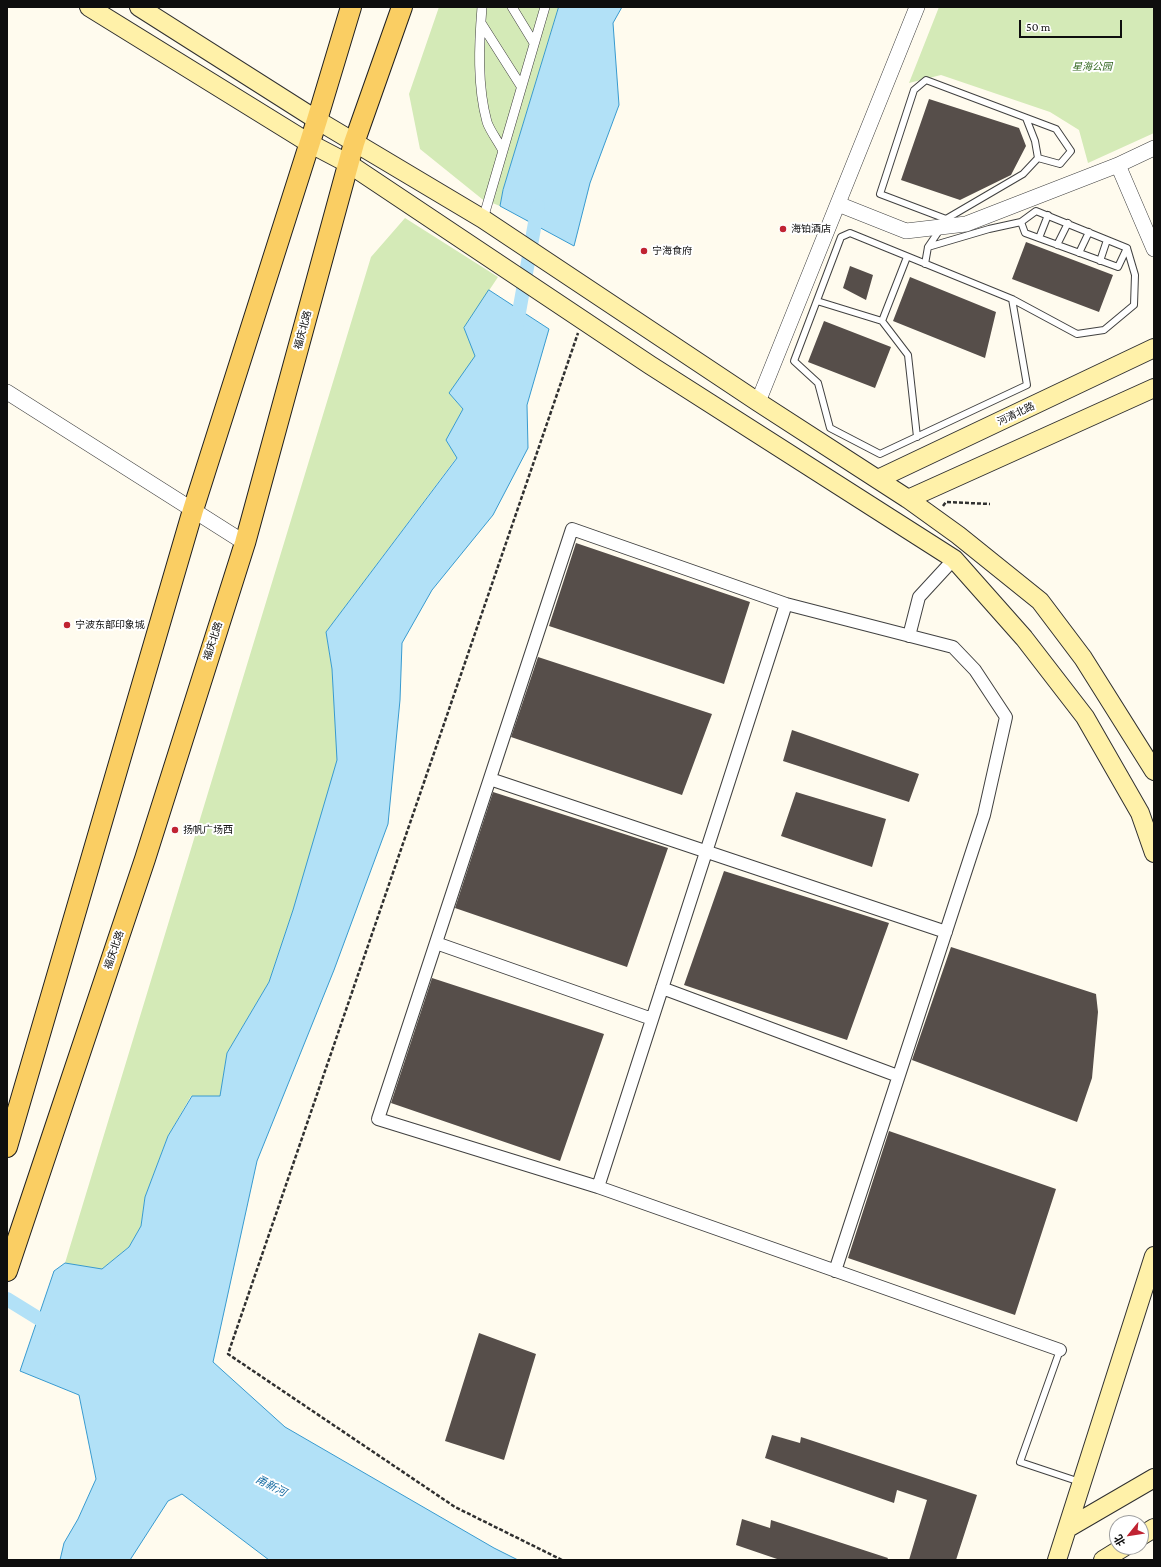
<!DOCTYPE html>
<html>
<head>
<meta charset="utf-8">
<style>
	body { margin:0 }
	#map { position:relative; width:1161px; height:1567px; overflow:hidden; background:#fffbee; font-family:"Crimson Pro","Noto Sans SC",serif }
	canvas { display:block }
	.frame { position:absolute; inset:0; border:8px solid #0e0e0e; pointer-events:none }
	.north { position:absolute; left:1109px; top:1515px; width:40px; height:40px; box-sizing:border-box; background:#fff; border:1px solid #9f9f9f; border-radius:50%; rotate:240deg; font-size:11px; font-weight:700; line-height:16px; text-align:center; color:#0e0e0e }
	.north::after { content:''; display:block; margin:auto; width:14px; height:18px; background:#c02332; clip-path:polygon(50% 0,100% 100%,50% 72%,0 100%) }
	.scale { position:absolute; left:1019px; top:20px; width:103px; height:18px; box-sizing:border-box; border:2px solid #0e0e0e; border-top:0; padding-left:5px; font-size:12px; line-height:14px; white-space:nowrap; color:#0e0e0e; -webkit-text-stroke:3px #fff; paint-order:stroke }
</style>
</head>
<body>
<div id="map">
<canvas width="1161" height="1567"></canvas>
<div class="frame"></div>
<div class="north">北</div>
<div class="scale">50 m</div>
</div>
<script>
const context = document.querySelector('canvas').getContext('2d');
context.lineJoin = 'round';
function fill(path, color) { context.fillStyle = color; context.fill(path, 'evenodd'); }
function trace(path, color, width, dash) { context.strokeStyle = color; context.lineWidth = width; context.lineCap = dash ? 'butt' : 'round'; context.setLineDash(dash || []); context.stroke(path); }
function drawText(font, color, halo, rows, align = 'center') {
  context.font = font + ' "Crimson Pro","Noto Sans SC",serif'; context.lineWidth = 4; context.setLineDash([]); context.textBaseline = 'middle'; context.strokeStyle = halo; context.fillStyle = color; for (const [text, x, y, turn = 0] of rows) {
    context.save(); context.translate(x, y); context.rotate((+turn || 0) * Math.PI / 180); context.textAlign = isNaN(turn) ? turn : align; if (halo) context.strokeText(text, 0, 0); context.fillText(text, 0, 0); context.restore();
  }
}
fill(new Path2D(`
	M439,7H559L503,190L500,206L482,199L420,149L409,94Z
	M939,7H1152L1154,11V133L1088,163L1079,130L1050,112L941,75L909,83Z
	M405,218L498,277L464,328L476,356L449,393L463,409L446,440L457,457L326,632L332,669L338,760L293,910L269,982L227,1053L220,1097L191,1096L168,1136L145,1197L141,1226L129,1247L102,1269H85L65,1263L371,257Z`), '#d4eab7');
const water = new Path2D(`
	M559,7H622L613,23L619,105L590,183L574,246L500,206L503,190Z
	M489,290L549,329L527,405L528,448L493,515L432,590L402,643L400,700L388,824L334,970L257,1161L213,1362L285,1427L494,1548L518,1560H269L182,1494L168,1501L130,1560H60L64,1543L78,1519L96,1479L79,1395L20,1371L54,1271L65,1263L102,1269L129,1247L141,1226L145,1197L168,1136L192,1096H220L227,1053L269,982L293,910L337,760L332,669L326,632L457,458L446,440L463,409L449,393L475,356L464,328Z`);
fill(water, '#b2e1f7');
trace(water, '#389acf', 1);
trace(new Path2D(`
	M516,329L538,206
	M7,1299L54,1328`), '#b2e1f7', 14);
fill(new Path2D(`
	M929,99L1019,128L1026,146L1011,175L960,200L901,180Z
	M1026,242L1113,275L1099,312L1012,279Z
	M850,266L873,275L866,300L843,288Z
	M910,277L996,312L985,358L893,321Z
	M824,321L891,347L875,388L808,362Z
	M576,543L750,602L724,684L549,626Z
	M538,657L712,714L682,795L511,737Z
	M792,730L919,774L909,802L783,761Z
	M493,792L668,848L627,967L455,908Z
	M796,792L886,819L872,867L781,836Z
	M724,871L889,923L847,1040L684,985Z
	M951,947L1096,994L1098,1012L1092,1078L1077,1122L912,1060Z
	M432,978L604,1034L560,1161L391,1103Z
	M889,1131L1056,1189L1015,1315L848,1258Z
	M479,1333L536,1354L504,1460L445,1441Z
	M772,1435L800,1443L801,1437L977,1495L956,1560H909L927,1500L897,1490L894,1503L765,1458Z
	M742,1519L770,1528L771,1520L888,1558L887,1560H780L736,1545Z`), '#564e4a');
const service = new Path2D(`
	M926,80L1056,129L1071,151L1060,164L1038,158L1023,174L946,219L880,194L914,90Z
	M1026,118L1035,141L1038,158
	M1021,222L1025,233L1118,267L1127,248
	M1039,238L1048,215
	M1057,245L1068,223
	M928,247L941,228
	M1079,253L1089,232
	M1100,261L1107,240
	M925,264L928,247L989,229L1021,222L1036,211L1127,248L1135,275L1134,305L1104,330L1077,334L1012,299L850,233L841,237L794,361L818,383L830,428L880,454L1027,385L1012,299
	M817,301L882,321L907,257
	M882,321L908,355L917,437
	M1060,1350L1020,1462L1080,1482`);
const pedestrian = new Path2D(`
	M482,7C479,44 477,86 487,122C490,131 498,141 502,149
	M512,7L534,43
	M481,23L521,86
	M483,219L545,7`);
const minor = new Path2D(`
	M909,636L919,597L954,559
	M490,779L946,932
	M436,943L652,1019
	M662,988L898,1076
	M598,1187L786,604
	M835,1271L984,815L1006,717L975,670L953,647L786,604L572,529L378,1119L598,1187L1060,1350`);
const tertiary = new Path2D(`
	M1118,165L1154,249
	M838,204L906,231L966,224L1118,165L1154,148
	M7,392L245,543
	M758,402L917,7`);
const secondary = new Path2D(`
	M89,7L309,143L349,164L650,365L954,559L1024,638L1085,717L1140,813L1154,853
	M139,7L317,120L483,219L758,402L908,499L958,535L1040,601L1083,658L1154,771
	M878,479L1154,348
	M908,499L1154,388
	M1068,1528L1154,1478
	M1141,1536L1154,1528
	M1057,1560L1154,1256
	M1103,1560L1124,1547`);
const primary = new Path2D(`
	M7,1147L193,510L317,120L351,7
	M7,1271L145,859L245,543L354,143L402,7`);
trace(service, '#414141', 8);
trace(pedestrian, '#414141', 10);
trace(minor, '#414141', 14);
trace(tertiary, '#414141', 16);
trace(secondary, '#303030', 20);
trace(primary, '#1f1f1f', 22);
trace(new Path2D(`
	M943,506L946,502L990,504
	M562,1560L455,1507L228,1354L578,333`), '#303030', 2.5, [4, 2]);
trace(service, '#fff', 6);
trace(pedestrian, '#fff', 9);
trace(minor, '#fff', 12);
trace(tertiary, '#fff', 15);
trace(secondary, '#fff1a9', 18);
trace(primary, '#face63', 20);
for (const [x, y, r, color] of [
	[783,229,4,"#c02332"],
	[644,251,4,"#c02332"],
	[67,625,4,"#c02332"],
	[175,830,4,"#c02332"]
]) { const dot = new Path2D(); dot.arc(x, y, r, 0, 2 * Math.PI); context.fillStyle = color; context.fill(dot); trace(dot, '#fff', 1.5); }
drawText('italic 10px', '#30661d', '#fff', [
	["星海公园",1092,67]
]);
drawText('10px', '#0e0e0e', '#fff', [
	["海铂酒店",791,229],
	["宁海食府",652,251],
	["宁波东部印象城",75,625],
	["扬帆广场西",183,830]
], 'left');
drawText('10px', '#0e0e0e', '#fff', [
	["福庆北路",303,330,-75],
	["河清北路",1016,414,-25],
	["福庆北路",213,641,-72],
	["福庆北路",114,950,-71]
]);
drawText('italic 11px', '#156ba2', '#fff', [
	["甬新河",271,1486,27]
]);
</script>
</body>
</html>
